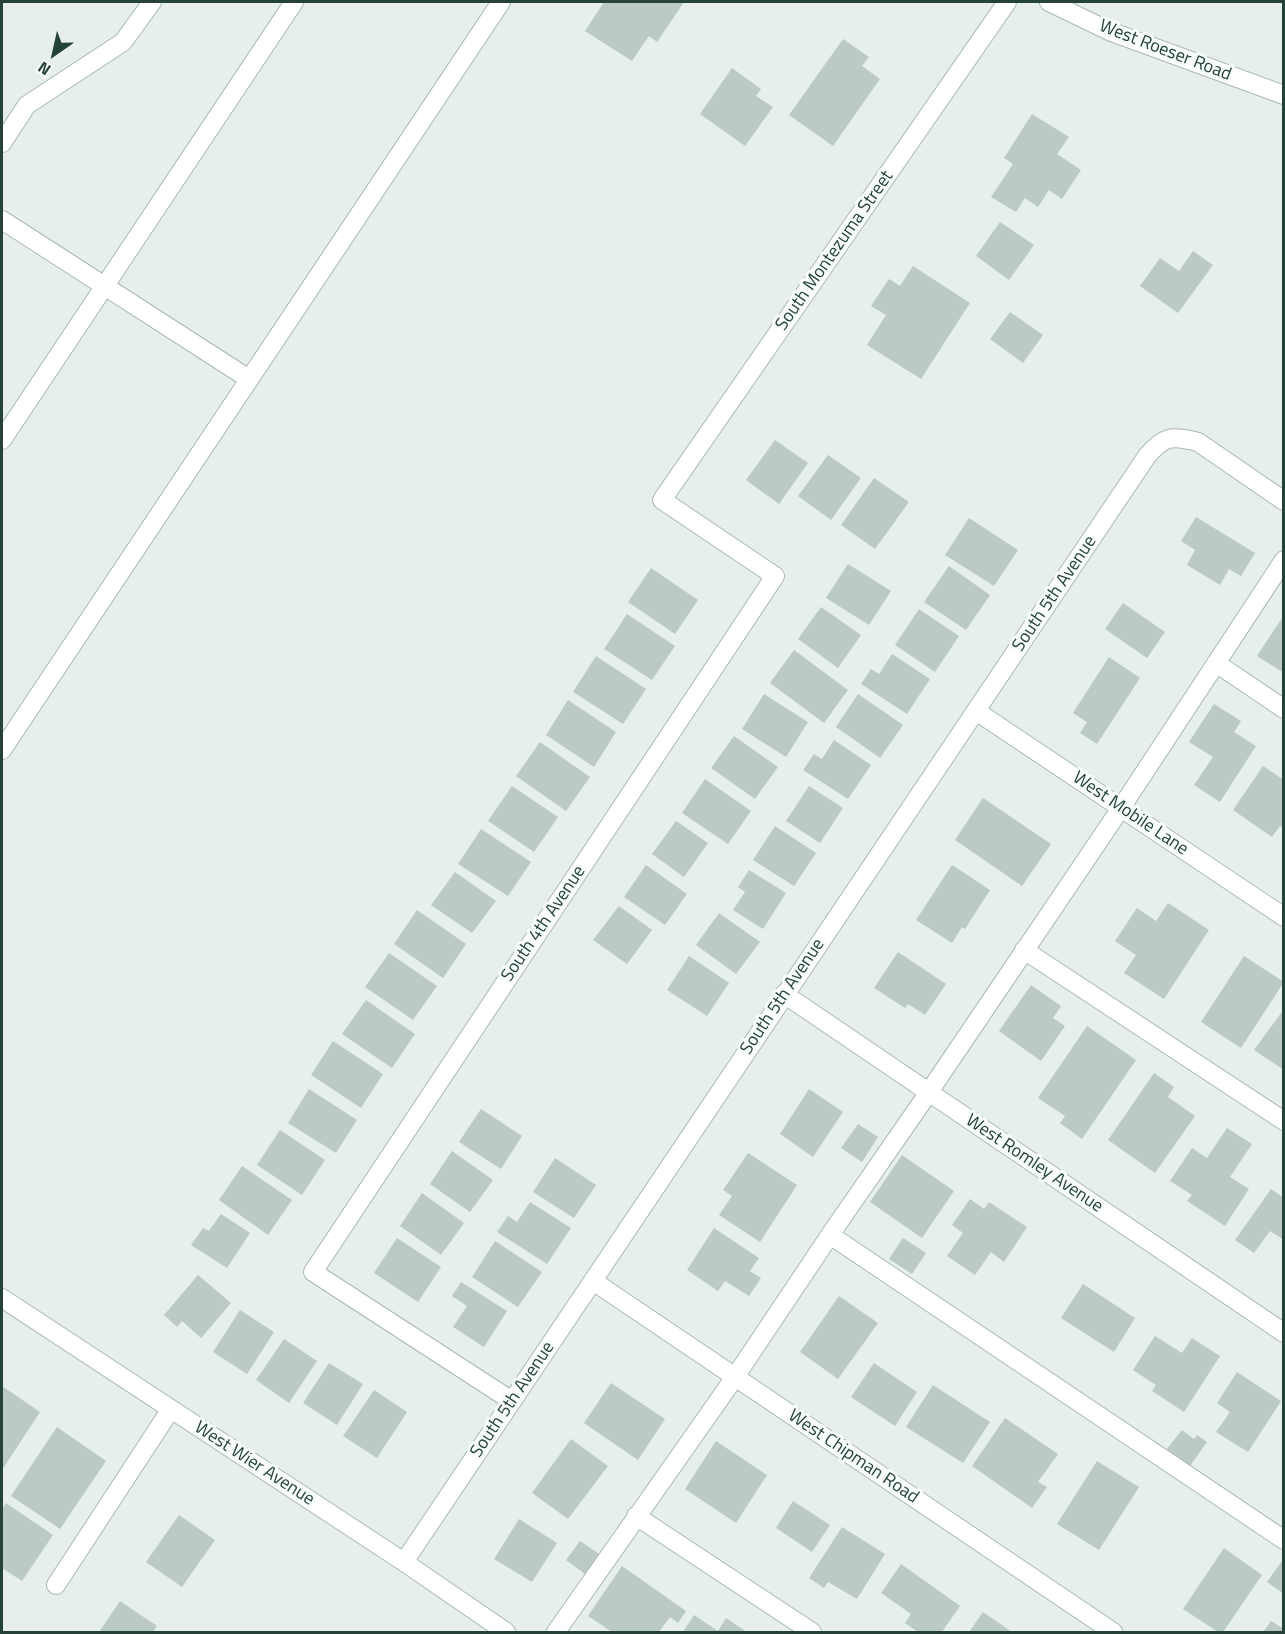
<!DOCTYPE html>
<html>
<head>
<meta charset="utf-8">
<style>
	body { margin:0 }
	#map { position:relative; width:1285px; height:1634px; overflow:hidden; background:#e6efeb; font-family:"Titillium Web",sans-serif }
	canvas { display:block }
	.frame { position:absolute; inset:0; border:3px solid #24423a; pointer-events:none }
	.north { position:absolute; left:24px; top:24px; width:60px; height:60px; -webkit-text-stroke:4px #f7fbf9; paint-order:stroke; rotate:214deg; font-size:16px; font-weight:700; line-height:24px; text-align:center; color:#24423a }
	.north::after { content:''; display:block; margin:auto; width:21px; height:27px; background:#24423a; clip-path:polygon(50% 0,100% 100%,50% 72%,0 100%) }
</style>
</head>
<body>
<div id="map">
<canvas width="1285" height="1634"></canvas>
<div class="frame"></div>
<div class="north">N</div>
</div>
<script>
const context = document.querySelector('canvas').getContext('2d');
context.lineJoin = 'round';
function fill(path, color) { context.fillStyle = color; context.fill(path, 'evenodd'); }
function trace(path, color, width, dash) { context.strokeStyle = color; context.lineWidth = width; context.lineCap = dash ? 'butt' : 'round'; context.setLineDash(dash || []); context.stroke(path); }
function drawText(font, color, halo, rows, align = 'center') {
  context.font = font + ' "Titillium Web",sans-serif'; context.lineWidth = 6; context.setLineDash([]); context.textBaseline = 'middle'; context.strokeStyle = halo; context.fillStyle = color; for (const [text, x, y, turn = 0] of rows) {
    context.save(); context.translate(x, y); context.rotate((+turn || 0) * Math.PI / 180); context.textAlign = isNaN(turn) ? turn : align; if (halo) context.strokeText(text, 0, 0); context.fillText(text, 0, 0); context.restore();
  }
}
fill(new Path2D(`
	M604,2H684L657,42L649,36L632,61L585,31Z
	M843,39L869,57L862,66L880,79L833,146L789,115Z
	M732,68L761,89L756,96L773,107L745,146L700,114Z
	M1032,114L1069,137L1057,154L1081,170L1062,199L1049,190L1038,207L1025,198L1016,212L991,197L1013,164L1004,158Z
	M1000,222L1034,245L1009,280L976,256Z
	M1193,251L1213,265L1178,313L1140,286L1160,258L1179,271Z
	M913,266L970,303L921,379L867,345L886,315L871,306L889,279L900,286Z
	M1010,312L1043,335L1023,363L990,339Z
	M775,440L808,463L779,504L746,480Z
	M828,455L861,478L831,520L798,496Z
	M874,478L909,502L875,549L841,525Z
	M1196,517L1255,553L1241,576L1229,569L1220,585L1187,565L1195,550L1181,541Z
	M969,518L1018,550L994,586L945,555Z
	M848,564L891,591L869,625L826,598Z
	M949,566L990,595L966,630L924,602Z
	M651,568L698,600L675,634L628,602Z
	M1123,603L1165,632L1147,658L1105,629Z
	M821,607L861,635L838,668L798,639Z
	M919,609L959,636L935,672L895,645Z
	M627,614L675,646L652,680L604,649Z
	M1284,615V673L1257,656Z
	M794,650L848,690L824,723L770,683Z
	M892,654L930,679L907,714L861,684L871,669L879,674Z
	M596,656L646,689L623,724L573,692Z
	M1109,657L1140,678L1097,744L1080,733L1087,722L1073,713Z
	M764,694L808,722L786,757L742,729Z
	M858,694L903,725L880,758L836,727Z
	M568,700L616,732L594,767L546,735Z
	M1214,704L1241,721L1234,732L1256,746L1220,802L1194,785L1213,757L1189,742Z
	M734,736L778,767L755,799L711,768Z
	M834,740L871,765L848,799L803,770L814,754L822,759Z
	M540,742L590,777L566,811L516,776Z
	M1263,766L1284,780V828L1280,826L1272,837L1233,810Z
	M705,779L751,811L728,844L682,813Z
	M512,786L558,817L534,852L488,821Z
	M809,786L843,808L820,843L786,821Z
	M983,798L1051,844L1022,886L955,840Z
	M676,821L708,843L684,877L652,854Z
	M775,826L816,853L794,886L753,860Z
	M481,829L531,862L508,896L458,864Z
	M646,865L687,894L665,925L624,897Z
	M952,865L990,890L965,929L962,927L952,943L916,920Z
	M749,870L786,893L763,929L733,910L745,892L738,887Z
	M455,872L496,901L472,933L431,905Z
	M1168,903L1209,930L1164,999L1124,973L1136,955L1115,941L1137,908L1156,921Z
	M619,906L652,930L627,964L593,940Z
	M417,910L466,944L443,978L394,944Z
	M719,913L760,942L736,974L696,945Z
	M898,952L946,984L925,1015L908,1004L905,1008L874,988Z
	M389,953L437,986L413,1020L365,987Z
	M689,956L729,983L707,1016L667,990Z
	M1244,956L1284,982L1241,1048L1201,1022Z
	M1031,985L1061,1006L1053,1018L1065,1026L1041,1061L999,1031Z
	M366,1000L415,1034L392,1068L342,1034Z
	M1284,1009V1070L1254,1050Z
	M1087,1026L1136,1060L1082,1139L1060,1123L1065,1116L1038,1098Z
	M333,1041L383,1074L361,1108L311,1075Z
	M1154,1073L1174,1087L1168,1097L1195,1116L1155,1173L1108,1140Z
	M309,1089L357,1120L336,1153L288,1123Z
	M809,1089L843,1112L813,1157L780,1134Z
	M481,1109L522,1136L501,1169L459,1142Z
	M858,1124L878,1137L862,1162L841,1148Z
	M1227,1128L1252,1144L1230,1177L1249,1189L1225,1226L1187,1201L1192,1195L1170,1181L1192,1148L1207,1158Z
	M280,1130L325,1160L302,1195L257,1165Z
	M452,1151L493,1180L470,1212L430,1184Z
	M748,1153L797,1185L760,1242L719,1215L732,1196L723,1190Z
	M902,1155L954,1191L922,1238L870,1202Z
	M555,1158L596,1185L574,1218L533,1192Z
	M242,1166L292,1200L268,1235L219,1200Z
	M1271,1189L1284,1198V1240L1270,1231L1254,1253L1235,1240Z
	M422,1193L464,1223L441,1255L400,1226Z
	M970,1199L984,1209L989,1202L1027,1227L1004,1262L991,1252L975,1275L947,1256L963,1233L952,1225Z
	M530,1202L571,1228L547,1264L497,1232L508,1216L517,1222Z
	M221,1214L250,1233L227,1268L191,1245L203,1228L209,1231Z
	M714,1228L759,1258L750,1271L761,1278L749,1296L725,1281L718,1291L687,1270Z
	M397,1238L441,1267L418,1302L374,1273Z
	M903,1238L926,1253L912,1274L889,1259Z
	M495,1241L542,1272L518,1307L472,1277Z
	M198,1275L231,1303L201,1338L182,1321L177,1327L164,1315Z
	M461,1282L507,1311L484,1347L453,1327L467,1306L452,1296Z
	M1083,1284L1135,1318L1114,1352L1061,1318Z
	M839,1296L878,1323L838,1379L800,1352Z
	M240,1310L274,1332L247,1374L213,1352Z
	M1155,1336L1182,1353L1192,1338L1220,1356L1184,1412L1152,1391L1156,1385L1133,1370Z
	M284,1339L317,1361L289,1403L256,1380Z
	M329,1363L363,1384L337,1425L303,1403Z
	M874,1363L917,1392L895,1426L851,1397Z
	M1237,1372L1281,1401L1248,1452L1216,1432L1230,1412L1217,1403Z
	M611,1383L665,1419L638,1460L584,1423Z
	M933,1385L990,1422L963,1463L906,1427Z
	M2,1386L40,1412L2,1470Z
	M374,1390L407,1412L377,1458L343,1436Z
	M1005,1418L1058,1454L1038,1482L1047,1487L1032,1508L972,1466Z
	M57,1427L106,1461L60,1529L11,1496Z
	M1182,1430L1194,1439L1197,1435L1207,1442L1190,1466L1167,1449Z
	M571,1439L608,1466L568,1519L532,1493Z
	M716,1441L767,1475L736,1523L685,1489Z
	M1097,1461L1139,1487L1099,1550L1057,1524Z
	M793,1501L830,1525L812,1552L776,1528Z
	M6,1503L53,1535L22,1581L2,1568V1509Z
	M179,1515L215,1540L182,1587L146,1562Z
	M519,1519L557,1543L532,1582L494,1559Z
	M842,1527L885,1554L857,1599L828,1582L824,1588L809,1578Z
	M580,1541L599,1554L585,1574L566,1560Z
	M1224,1548L1262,1575L1223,1632H1218L1183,1609Z
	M1284,1558V1594L1267,1582Z
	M901,1564L960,1606L942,1632H918L905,1623L911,1614L881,1593Z
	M622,1566L686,1611L678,1623L670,1617L659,1632H612L588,1616Z
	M120,1601L157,1626L153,1632H99Z
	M983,1612L1012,1632H969Z
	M694,1615L718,1631L726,1618L744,1630L743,1632H683Z
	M1271,1621L1284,1629V1632H1263Z`), '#bbcac4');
const minor = new Path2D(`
	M1049,2L1109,31L1284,95
	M2,143L27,105L123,42L152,2
	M2,220L249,379
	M2,440L294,2
	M1216,663L1284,709
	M976,711L1284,917
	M2,750L501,2
	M1024,950L1284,1121
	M784,994L1284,1333
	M830,1235L1284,1540
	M593,1281L1113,1632
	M2,1298L404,1562L506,1632
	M512,1401L313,1272L775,576L662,500L1007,2
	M636,1516L812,1632
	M404,1562L1147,456C1164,436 1172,435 1198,442L1284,501
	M56,1585L171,1409
	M556,1632L735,1377L830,1235L929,1092L1121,808L1284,560`);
trace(minor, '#a8b8b2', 20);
trace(minor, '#fff', 18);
drawText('18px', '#24423a', '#f7fbf9', [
	["West Roeser Road",1165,51,21],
	["South Montezuma Street",835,251,-55],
	["South 5th Avenue",1055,594,-56],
	["West Mobile Lane",1130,814,34],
	["South 4th Avenue",544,924,-56],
	["South 5th Avenue",783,997,-56],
	["West Romley Avenue",1034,1164,34],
	["South 5th Avenue",513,1400,-56],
	["West Chipman Road",853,1457,34],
	["West Wier Avenue",254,1464,33]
]);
</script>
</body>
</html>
